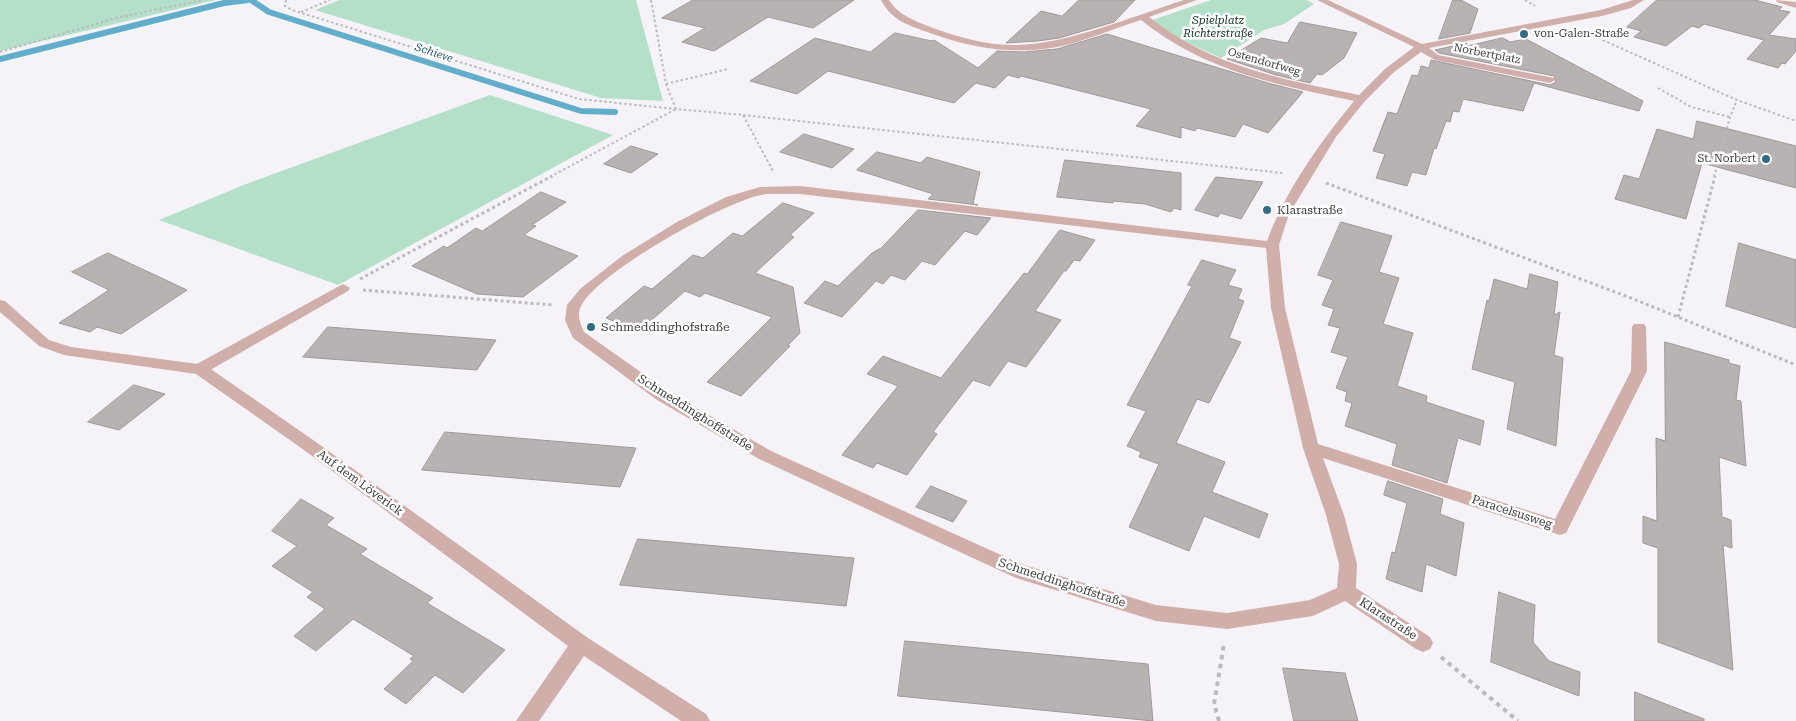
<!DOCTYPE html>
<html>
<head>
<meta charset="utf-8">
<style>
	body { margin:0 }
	canvas { display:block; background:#f6f3f8 }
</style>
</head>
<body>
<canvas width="1796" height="721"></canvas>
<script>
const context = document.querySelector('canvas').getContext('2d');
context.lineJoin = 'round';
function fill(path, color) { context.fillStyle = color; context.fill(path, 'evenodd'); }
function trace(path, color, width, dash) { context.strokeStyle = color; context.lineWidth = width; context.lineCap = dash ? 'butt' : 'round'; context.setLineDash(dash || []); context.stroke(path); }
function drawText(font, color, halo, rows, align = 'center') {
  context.font = font + ' "Roboto Serif",serif'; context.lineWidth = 5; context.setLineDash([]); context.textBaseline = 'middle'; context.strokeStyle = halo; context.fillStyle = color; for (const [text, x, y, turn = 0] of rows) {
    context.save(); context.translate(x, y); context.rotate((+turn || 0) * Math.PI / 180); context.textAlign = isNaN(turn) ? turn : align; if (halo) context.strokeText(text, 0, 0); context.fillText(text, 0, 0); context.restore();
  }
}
fill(new Path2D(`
	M0,0H216L0,51Z
	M339,0H636L663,101L601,98L315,10Z
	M1211,0H1307L1314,4L1284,24L1264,30L1221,58L1177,38L1152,20Z
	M490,95L613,135L338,285L159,220L246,184Z`), '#b4e0ca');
trace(new Path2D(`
	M251,0L269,12L581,111L615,112
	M0,59L224,3L248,0`), '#62adc9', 6);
const building = new Path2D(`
	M693,0H854L813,28L768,17L714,51L682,42L705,28L662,18Z
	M1079,0H1135L1114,22L1059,38L1038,41L1006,43L1041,11L1062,16Z
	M1453,0H1461L1478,9L1470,33L1439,39Z
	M1657,0H1755L1782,7L1779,10L1790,12L1769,35L1796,39V51L1785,64L1782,63L1778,68L1747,59L1764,40L1704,24L1699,28L1692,26L1666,46L1634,37L1641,31L1627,27Z
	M1300,22L1357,33L1344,58L1322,75L1317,74L1310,83L1276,75L1227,59L1261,38L1287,43Z
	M895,33L932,41L934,40L978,68L997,51L1024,52L1057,49L1107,34L1268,83L1303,92L1268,133L1243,124L1235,137L1197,128L1195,131L1181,127V138L1136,126L1151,109L1021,76L1019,78L1008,75L995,88L976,83L954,103L828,71L797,94L750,81L815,38L870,52Z
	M1503,38L1510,42L1526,39L1643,101L1639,111L1534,83L1523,111L1463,99L1459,112L1453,111L1450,122L1446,121L1436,149L1434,148L1426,175L1412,172L1407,186L1376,178L1385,154L1373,151L1388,112L1397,114L1412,75L1418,76L1421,66L1429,68L1431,60L1550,85L1556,82L1554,76L1439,53L1435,50L1467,43L1466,46Z
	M1697,121L1796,146V188L1702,163L1686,219L1615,199L1624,175L1639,179L1657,129L1693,139Z
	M804,134L854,149L832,168L780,152Z
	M631,146L658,154L631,173L604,164Z
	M877,152L921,163L927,157L980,172L973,204L978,205L928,199L933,194L857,170Z
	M1065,160L1181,173V210L1174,208L1171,212L1145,204L1113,201V203L1057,197Z
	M1216,177L1263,182L1241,219L1220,213L1218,217L1195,210Z
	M541,192L566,202L532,225L536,226L524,235L578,256L523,297L477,294L412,266L444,246L447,248L476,228L482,231Z
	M783,203L814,213L790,235L794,237L755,273L793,287L800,333L788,345L790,346L741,396L707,382L772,317L705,293L700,297L685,291L639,331L606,318L644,286L652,289L693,255L703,258L733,233L742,236Z
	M918,210L991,218L977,235L965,231L935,265L922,261L905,280L891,275L883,284L876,281L842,317L804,303L825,281L838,286L872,253L881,248Z
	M1341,222L1392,236L1379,272L1399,278L1383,324L1413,333L1397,386L1427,396L1426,402L1484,421L1480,445L1458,438L1447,483L1392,465L1397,444L1345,426L1352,403L1345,401L1347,392L1336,388L1348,357L1331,352L1340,328L1328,325L1334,309L1322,305L1333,280L1318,275Z
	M1060,230L1095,240L1080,261L1074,260L1066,271H1064L1035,311L1061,320L1026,367L1008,361L990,386L973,380L933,432L937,434L907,475L877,463L873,468L842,455L898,386L867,374L883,356L941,378L1024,273L1027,274Z
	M1739,243L1796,260V328L1726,306Z
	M108,253L187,290L121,334L97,327L90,332L59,323L109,290L72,272Z
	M1202,260L1236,270L1228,285L1242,289L1238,299L1244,301L1229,338L1241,342L1209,403L1197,399L1176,443L1225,462L1212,492L1268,514L1259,538L1204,516L1189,551L1129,527L1159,464L1139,457L1141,452L1127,446L1146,411L1127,405L1192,286L1188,285Z
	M1530,274L1558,282L1554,315L1560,312L1554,355L1563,358L1556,446L1507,429L1515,382L1472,369L1487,300L1489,301L1494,279L1527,289Z
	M328,327L496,340L477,370L303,357Z
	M1665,342L1729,360V363L1740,366L1736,400L1741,401L1746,466L1719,457L1722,517L1731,520L1732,548L1723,545L1733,670L1658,642V548L1643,543V516L1657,521L1656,438L1665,441Z
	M134,385L165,394L119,430L88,422Z
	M445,432L636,448L620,487L422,470Z
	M1388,481L1443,499L1440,514L1464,523L1456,576L1426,564L1422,592L1386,579L1392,552L1395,553L1407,503L1384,495Z
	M931,486L967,501L953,522L916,507Z
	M301,499L334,518L326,525L367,549L360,554L433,598L427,603L505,650L463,693L435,675L406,704L384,689L413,661L410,659L414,656L353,619L316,651L294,636L325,609L307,597L313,592L272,566L297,546L272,531Z
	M638,539L854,558L846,606L620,585Z
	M1499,592L1535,605L1533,642L1549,661L1580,672L1579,696L1491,662Z
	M905,641L1148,664L1153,721L898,696Z
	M1283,668L1345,673L1358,721H1294Z
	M1635,692L1704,719V721H1635Z`);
fill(building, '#b8b3b2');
trace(building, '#9f9998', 1);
trace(new Path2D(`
	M286,0L285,6L292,10L579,99L676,109
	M651,0L666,84L676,109L743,115L773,171
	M1525,0L1535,6
	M301,12L330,0
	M1589,34L1737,100L1796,121
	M0,52L116,18L203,0
	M666,84L728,69
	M1658,88L1691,107L1730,117
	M743,115L1283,173
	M550,177L676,109
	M1714,177L1730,117L1737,100`), '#bcbabe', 2, [2.5, 2.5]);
trace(new Path2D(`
	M1326,183L1631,298L1796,365
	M360,279L552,176
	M363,290L554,305
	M1678,317L1715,176`), '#bcbabe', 3, [3, 3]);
trace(new Path2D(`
	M1441,657L1518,721
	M1219,721L1214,704L1224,644`), '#bcbabe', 4, [4.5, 4.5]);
fill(new Path2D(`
	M343,284L350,288L348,291L205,373H195L192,369L195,365Z`), '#d0afab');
fill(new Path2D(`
	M881,0H889C899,16 916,21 933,28C961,38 989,46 1019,45C1070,43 1134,16 1184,0H1197L1149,17C1212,67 1282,79 1359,95L1385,69L1414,47L1317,0H1328L1422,44L1601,10L1633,0H1644L1631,8L1602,16L1429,48L1438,55L1554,78L1555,80L1550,83L1435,60L1421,52L1393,73L1365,101L1336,137L1289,214L1279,245L1285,308L1318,444L1555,519L1631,371L1632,327L1634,324H1644L1646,327L1647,371L1566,533L1560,535L1323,458L1344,515L1357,564L1356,588L1430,637L1433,643L1430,649L1423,652L1416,649L1345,601L1313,616L1227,629L1156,621L1016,578L759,459L657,400L573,338L565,320L567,305L580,289L622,256L677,222L726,197L760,187L800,186L1267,241C1286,189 1320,143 1354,101C1275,84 1206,72 1141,20C1114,28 1084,42 1057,47C1013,55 971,48 930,33C908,25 892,21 881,0ZM766,194H800L1266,248L1271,308L1303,448L1326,515L1339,564L1337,588L1310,600L1227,613L1156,605L1021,564L771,451L669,392L584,332C581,325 576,315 581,306C598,272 728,199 766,194Z
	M1776,0L1796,2V8L1777,2Z
	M0,300L5,301L49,340L71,347L205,365L316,442L588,638L706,714L710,721H681L584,656L539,721H516L568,646L304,450L196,374L64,355L39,346L0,312Z`), '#d0afab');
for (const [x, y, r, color] of [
	[1524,34,5,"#306d84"],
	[1766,159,5,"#306d84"],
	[1267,210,5,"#306d84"],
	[591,327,5,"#306d84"]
]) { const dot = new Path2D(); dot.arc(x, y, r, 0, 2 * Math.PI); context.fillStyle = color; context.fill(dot); trace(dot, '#fff', 2); }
drawText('italic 11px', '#113123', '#fff', [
	["Spielplatz",1218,21],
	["Richterstraße",1218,34]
]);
drawText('11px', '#3d3c3d', '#fff', [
	["von-Galen-Straße",1534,34],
	["St. Norbert",1756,159,"right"]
], 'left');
drawText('italic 11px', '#1a576b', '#fff', [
	["Schieve",434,53,18]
]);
drawText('11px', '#3d3c3d', '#fff', [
	["Norbertplatz",1487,54,11],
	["Ostendorfweg",1264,62,16]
]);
drawText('12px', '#3d3c3d', '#fff', [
	["Klarastraße",1277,210],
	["Schmeddinghofstraße",601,327]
], 'left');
drawText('12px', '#3d3c3d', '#fff', [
	["Schmeddinghoffstraße",695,413,32],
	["Auf dem Löverick",360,483,36],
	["Paracelsusweg",1512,512,18],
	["Schmeddinghoffstraße",1062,583,18],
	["Klarastraße",1388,619,33]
]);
</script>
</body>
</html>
